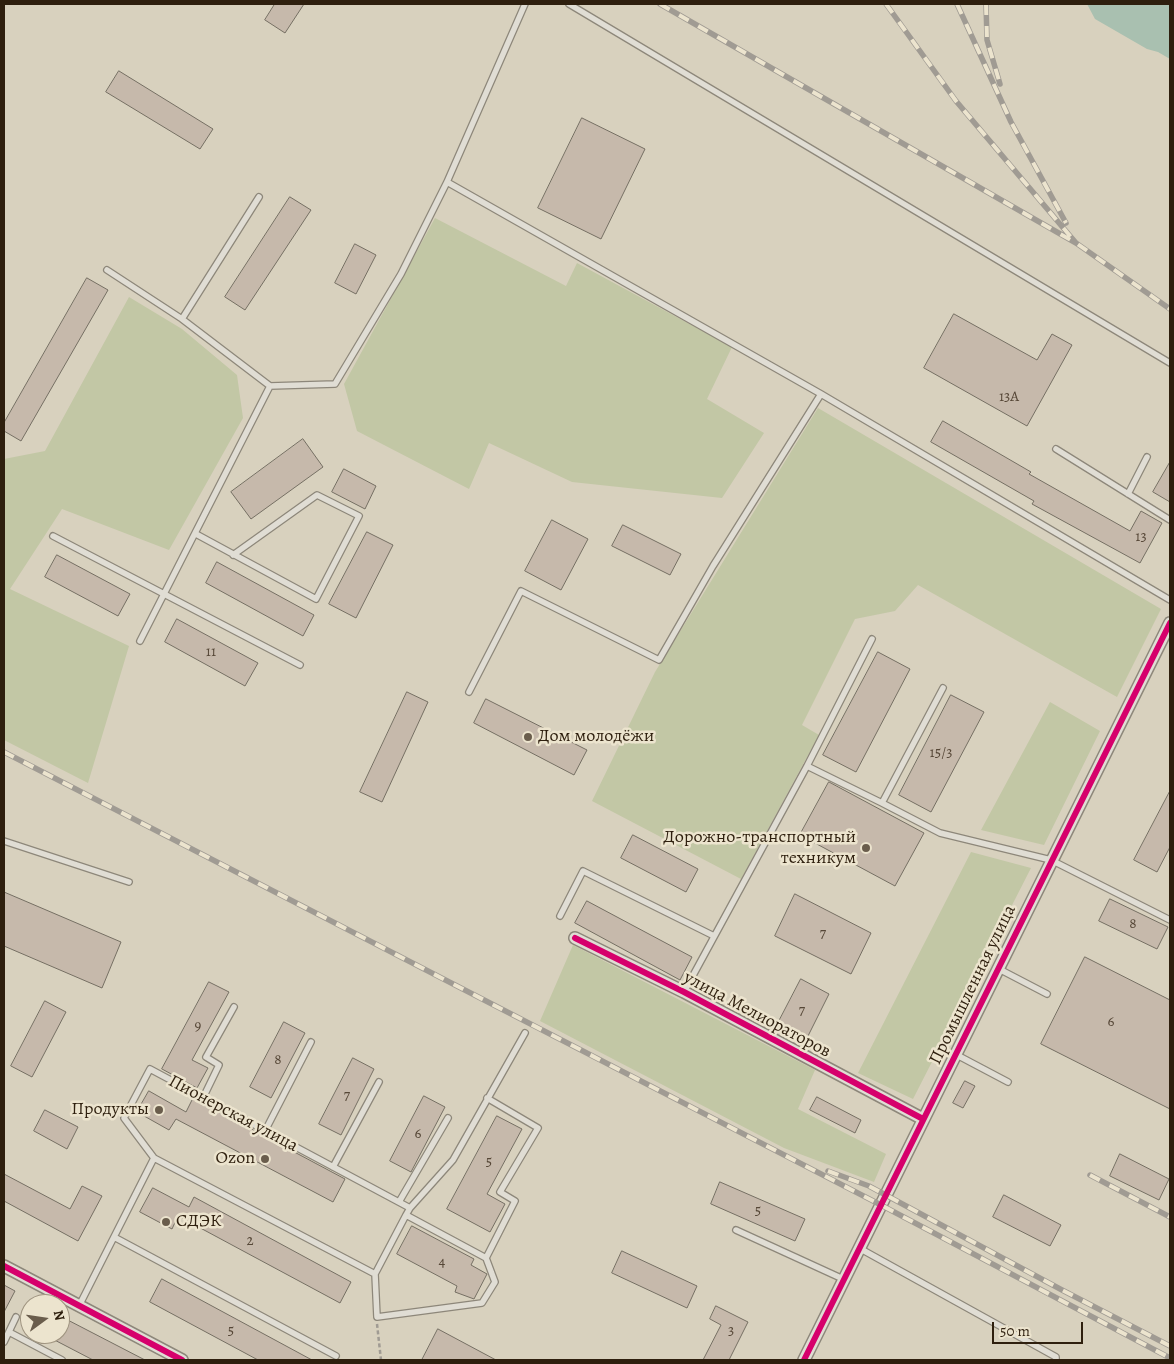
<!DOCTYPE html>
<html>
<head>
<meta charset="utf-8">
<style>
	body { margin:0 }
	#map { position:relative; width:1174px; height:1364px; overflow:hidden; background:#d8d1be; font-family:Alegreya,serif }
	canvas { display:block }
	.frame { position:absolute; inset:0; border:5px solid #2e1f0e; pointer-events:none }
	.north { position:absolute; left:20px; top:1294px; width:50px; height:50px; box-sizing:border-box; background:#ece4ce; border:1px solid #a09581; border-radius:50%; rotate:76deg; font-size:14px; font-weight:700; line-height:20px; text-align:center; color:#2e1f0e }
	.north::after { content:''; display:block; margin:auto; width:18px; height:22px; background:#6a5d4c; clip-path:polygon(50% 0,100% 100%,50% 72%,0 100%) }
	.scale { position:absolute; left:992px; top:1322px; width:91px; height:22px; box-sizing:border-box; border:2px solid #2e1f0e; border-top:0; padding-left:6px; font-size:15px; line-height:18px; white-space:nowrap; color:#2e1f0e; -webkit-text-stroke:4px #ece4ce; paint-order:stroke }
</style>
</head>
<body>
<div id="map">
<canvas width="1174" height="1364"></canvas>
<div class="frame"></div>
<div class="north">N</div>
<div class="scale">50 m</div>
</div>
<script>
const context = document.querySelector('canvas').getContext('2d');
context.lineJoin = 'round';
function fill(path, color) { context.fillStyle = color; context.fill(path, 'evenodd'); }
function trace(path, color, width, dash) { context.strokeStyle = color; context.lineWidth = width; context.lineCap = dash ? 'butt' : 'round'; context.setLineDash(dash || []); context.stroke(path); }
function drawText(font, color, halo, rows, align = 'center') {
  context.font = font + ' Alegreya,serif'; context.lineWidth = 5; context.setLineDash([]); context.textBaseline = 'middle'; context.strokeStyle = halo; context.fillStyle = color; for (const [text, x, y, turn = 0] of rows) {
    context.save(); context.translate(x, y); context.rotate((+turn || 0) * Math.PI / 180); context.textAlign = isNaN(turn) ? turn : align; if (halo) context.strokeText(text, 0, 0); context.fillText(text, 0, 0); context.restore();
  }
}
fill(new Path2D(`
	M435,218L566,286L577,263L732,347L707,399L764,433L722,498L572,482L489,443L469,489L357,431L344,384Z
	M129,297L182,329L237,375L243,418L169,550L62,509L10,589L129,646L88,783L4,740V459L45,451Z
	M818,408L1161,609L1117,697L918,585L895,611L855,619L802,725L819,735L741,879L592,801L655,672Z
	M1050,702L1100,731L1044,845L981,830Z
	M971,852L1031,868L913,1099L858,1073Z
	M573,945L815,1070L798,1109L886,1154L874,1182L784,1148L540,1021Z`), '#c2c7a5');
fill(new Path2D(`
	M1087,4H1170V59L1158,52L1147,49L1095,19Z`), '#a9c0b0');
const building = new Path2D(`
	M275,4H304L285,33L265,20Z
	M119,71L213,129L200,149L106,92Z
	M582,118L645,149L601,239L538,208Z
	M290,197L311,210L245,310L225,297Z
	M355,244L376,255L356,294L335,283Z
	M87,278L108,290L21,441L4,431V423Z
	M954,314L1037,360L1052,334L1072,345L1027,426L924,368Z
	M943,421L1031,472L1029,474L1130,531L1141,511L1162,523L1140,563L1032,504L1034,501L931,442Z
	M303,439L323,467L251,519L231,492Z
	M1170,462V502L1153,492Z
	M344,469L376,486L365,509L332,492Z
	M552,520L588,539L561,590L525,571Z
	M623,525L681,554L670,575L612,546Z
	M367,532L393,545L356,618L329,604Z
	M57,555L130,594L118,616L45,577Z
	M217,562L314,615L303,636L206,583Z
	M177,619L258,663L245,686L165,642Z
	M878,652L910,669L856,772L823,755Z
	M407,692L428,702L382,802L360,792Z
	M951,695L984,712L931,812L899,795Z
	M486,699L587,750L574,775L474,723Z
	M829,782L924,833L895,886L800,835Z
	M1170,791V847L1157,872L1134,860Z
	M633,835L698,869L686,892L621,858Z
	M4,892L121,942L102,988L4,946Z
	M795,894L871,933L851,974L775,936Z
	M1110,899L1168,927L1157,949L1099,921Z
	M587,901L692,957L680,980L575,923Z
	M1085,957L1170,1000V1109L1041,1044Z
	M801,979L829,994L804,1044L775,1029Z
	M209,982L229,992L192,1060L208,1068L197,1088L162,1069Z
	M45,1001L66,1012L32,1077L11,1066Z
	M284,1022L305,1033L271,1098L250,1087Z
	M353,1058L374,1069L341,1135L319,1124Z
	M965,1081L975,1086L963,1108L953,1103Z
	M149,1091L186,1112L193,1098L345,1179L333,1202L176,1119L169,1130L137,1112Z
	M424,1096L445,1107L411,1172L390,1161Z
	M817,1097L861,1120L855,1133L810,1110Z
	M45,1110L78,1127L67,1149L34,1131Z
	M497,1116L522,1129L487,1194L505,1204L490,1232L447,1209Z
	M1120,1154L1169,1179L1159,1200L1110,1176Z
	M4,1174L70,1209L82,1186L102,1196L78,1241L4,1201Z
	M720,1182L805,1219L795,1241L711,1204Z
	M153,1188L189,1207L194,1197L351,1282L340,1303L178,1216L172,1229L140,1212Z
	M1004,1195L1061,1225L1050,1246L993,1217Z
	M412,1226L474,1259L471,1265L487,1274L474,1299L455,1292L457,1286L397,1254Z
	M622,1251L697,1286L687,1308L612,1273Z
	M162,1279L312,1360H258L150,1302Z
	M4,1285L15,1291L4,1312Z
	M716,1306L748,1322L729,1360H703L721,1325L710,1319Z
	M60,1316L145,1360H93L43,1334H60Z
	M438,1329L496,1360H422Z`);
fill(building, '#c6b9ab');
trace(building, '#756f63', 1);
const service = new Path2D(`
	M569,4L1170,363
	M447,182L821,394L1170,600
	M107,270L182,319L270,386
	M182,319L259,197
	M1056,449L1170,520
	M1128,494L1147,457
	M196,534L316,599L359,516L317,495L233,555
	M53,536L300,665
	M140,641L270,386L335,384L401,274L447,182L525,4
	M943,688L882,803L940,833L1051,860L1170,920
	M469,692L521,591L659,660L713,566L821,394
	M807,766L882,803
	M4,841L129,882
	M560,916L583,871L714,936
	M999,969L1047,994
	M684,992L807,766L872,639
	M955,1054L1008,1082
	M203,1098L219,1065L206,1057L234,1007
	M265,1131L311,1042
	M154,1158L124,1118L150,1069L410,1208
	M333,1167L379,1082
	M399,1202L448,1118
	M406,1215L486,1258L495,1282L482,1303L377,1317L375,1274L406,1215L410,1208L453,1160L525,1033
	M736,1230L843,1279
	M114,1237L336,1356
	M859,1248L1056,1357V1360
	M486,1258L515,1201L500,1192L538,1128L487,1098
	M79,1306L154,1158L375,1274
	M9,1332L62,1360
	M4,1342L16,1317`);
const minor = new Path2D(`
	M575,938L684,992L923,1119
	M4,1266L182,1360
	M804,1360L1170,623`);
trace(service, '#8d877a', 8);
trace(minor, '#8d877a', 14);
trace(new Path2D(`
	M377,1324L381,1360`), '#a09b93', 2.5, [4, 2.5]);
trace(service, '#e0ddd4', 5.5);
trace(minor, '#e0ddd4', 11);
const rail = new Path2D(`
	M660,4L1076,243
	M886,4L956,101L1076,243L1170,309
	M957,4L1011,122L1066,223
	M986,4L987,40L1000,84
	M4,752L881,1205L1170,1358
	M828,1171L869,1186L1062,1290L1170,1346
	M1090,1175L1170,1217`);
trace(rail, '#a09b93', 5.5);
trace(rail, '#ece4ce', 4, [11]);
trace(new Path2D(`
	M575,938L684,992L923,1119
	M4,1266L182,1360
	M804,1360L1170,623`), '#d6006c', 6);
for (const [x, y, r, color] of [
	[528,737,5,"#6a5d4c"],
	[866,848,5,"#6a5d4c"],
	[159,1110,5,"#6a5d4c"],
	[265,1159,5,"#6a5d4c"],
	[166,1222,5,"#6a5d4c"]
]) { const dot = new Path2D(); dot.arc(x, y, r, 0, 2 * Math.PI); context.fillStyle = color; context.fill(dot); trace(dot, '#ece4ce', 2); }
drawText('15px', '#564737', null, [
	["13А",1009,397],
	["13",1141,537],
	["11",211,652],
	["15/3",941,753],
	["8",1133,924],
	["7",823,934],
	["7",802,1011],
	["6",1111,1022],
	["9",198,1026],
	["8",278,1060],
	["7",347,1096],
	["6",418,1134],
	["5",489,1162],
	["5",758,1211],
	["2",250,1241],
	["4",442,1262],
	["5",231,1331],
	["3",731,1331]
]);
drawText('18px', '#2e1f0e', '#ece4ce', [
	["Дом молодёжи",538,737,"left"],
	["Дорожно-транспортный",856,838],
	["техникум",856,859],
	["Продукты",149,1110],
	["Ozon",255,1159],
	["СДЭК",176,1222,"left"]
], 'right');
drawText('18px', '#2e1f0e', '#ece4ce', [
	["Промышленная улица",973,985,-64],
	["улица Мелиораторов",757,1015,28],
	["Пионерская улица",233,1114,28]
]);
</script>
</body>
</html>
